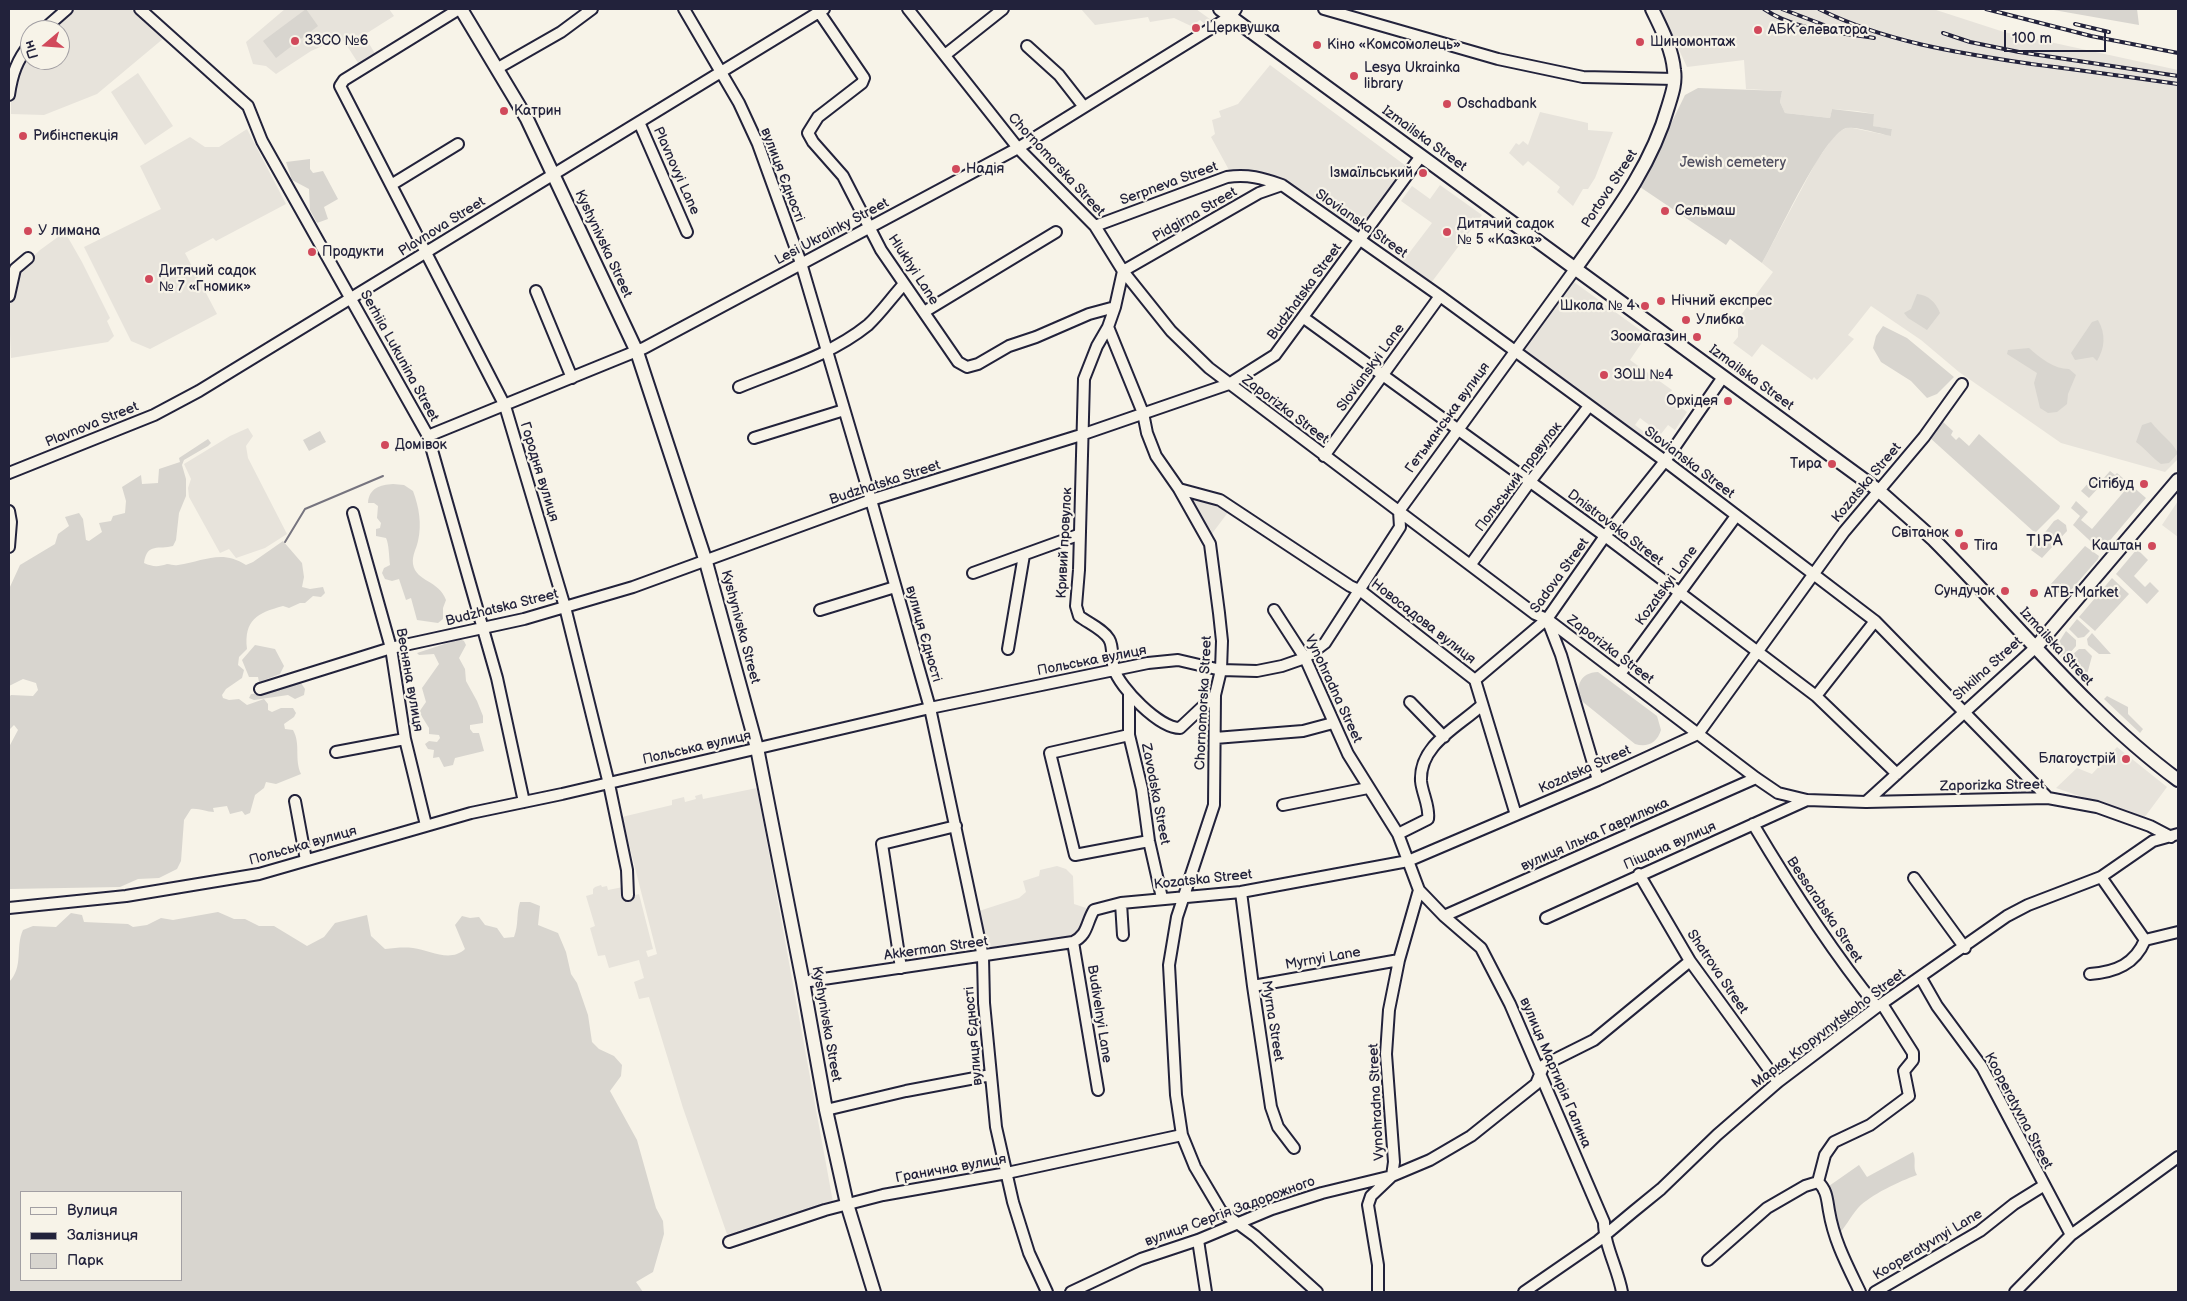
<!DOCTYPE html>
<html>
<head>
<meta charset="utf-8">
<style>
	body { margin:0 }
	#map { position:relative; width:2187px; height:1301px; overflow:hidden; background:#f7f3e8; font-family:"Balsamiq Sans",sans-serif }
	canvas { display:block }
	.frame { position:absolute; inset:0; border:10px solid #22223b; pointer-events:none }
	.legend { position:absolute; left:20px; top:1191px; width:162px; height:90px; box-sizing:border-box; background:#f7f3e8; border:1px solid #a29fa3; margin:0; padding:6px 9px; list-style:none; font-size:15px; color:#22223b }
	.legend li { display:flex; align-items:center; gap:10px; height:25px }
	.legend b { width:25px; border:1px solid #a29fa3 }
	.north { position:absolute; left:20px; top:20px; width:50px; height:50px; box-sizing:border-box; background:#f7f3e8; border:1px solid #a29fa3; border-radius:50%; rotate:252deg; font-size:14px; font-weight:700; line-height:20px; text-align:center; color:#22223b }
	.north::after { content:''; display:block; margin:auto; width:18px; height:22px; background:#d1495b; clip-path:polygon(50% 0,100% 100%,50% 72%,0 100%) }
	.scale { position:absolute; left:2004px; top:30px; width:102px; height:22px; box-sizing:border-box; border:2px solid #22223b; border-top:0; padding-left:6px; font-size:15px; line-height:18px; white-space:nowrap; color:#22223b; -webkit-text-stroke:4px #f7f3e8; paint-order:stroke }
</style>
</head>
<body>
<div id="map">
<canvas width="2187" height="1301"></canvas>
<div class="frame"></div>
<ul class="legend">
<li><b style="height:6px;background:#f7f3e8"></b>Вулиця</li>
<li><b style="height:6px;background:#22223b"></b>Залізниця</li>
<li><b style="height:14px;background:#d8d5cf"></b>Парк</li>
</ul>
<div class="north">Пн</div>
<div class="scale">100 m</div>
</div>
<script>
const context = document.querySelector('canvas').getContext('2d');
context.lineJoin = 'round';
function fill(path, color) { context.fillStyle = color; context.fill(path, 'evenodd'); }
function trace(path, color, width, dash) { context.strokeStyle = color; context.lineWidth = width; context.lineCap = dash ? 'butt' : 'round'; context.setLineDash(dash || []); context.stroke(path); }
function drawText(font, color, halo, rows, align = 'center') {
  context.font = font + ' "Balsamiq Sans",sans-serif'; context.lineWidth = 4.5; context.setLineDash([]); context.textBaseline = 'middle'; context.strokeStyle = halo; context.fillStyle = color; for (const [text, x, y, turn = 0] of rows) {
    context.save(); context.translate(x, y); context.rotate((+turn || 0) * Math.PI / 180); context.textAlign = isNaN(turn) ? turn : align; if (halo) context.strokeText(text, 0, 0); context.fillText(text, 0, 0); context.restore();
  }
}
fill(new Path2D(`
	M73,9H131L164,38L97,94L44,115L11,114V96L18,67L30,51V60H60V30H51Z
	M285,9H389L394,16L364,35L377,57L360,66L344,41L329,43L311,51L276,74L266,66L253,64L246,42Z
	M1081,9H1196L1214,22L1207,26L1200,20L1191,26L1174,18L1150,22L1148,17L1095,25Z
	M1660,9H1933L2004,32L2178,70V459L2165,472L2061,443L1959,372L1921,340L1871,306L1848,335L1854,339L1817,380L1814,377L1812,380L1762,344L1752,357L1733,343L1738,337V329L1745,319L1741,315L1773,272L1762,263L1816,162L1836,133L1848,127L1891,136L1892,129L1872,126L1874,114L1857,111L1832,109L1830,118L1785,113L1780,102L1782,91L1746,89L1744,60L1687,67Z
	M1270,65L1406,166L1358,231L1318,200L1282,182L1259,173L1229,170L1211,137L1215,134L1212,120L1221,117L1219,111L1238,104Z
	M138,73L173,126L145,145L111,92Z
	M1540,112L1588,123V130L1613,132L1595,178L1588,189H1583L1573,206L1557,192L1560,187L1528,161L1523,166L1509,153L1516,143L1519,145L1523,141L1528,145Z
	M247,129L286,204L216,241L213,238L185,253L217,314L150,349L131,341L84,247L161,209L140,166L190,137L205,147H219Z
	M1440,185L1482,215L1431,283L1403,261L1432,223L1401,201L1412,186L1430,199Z
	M62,234H66L82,262L110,318L107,321L114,336L108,342L11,358L9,310L16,273L40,250Z
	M1574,282L1647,335L1630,360L1672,390L1667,397L1687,412L1675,430L1668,425L1661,434L1640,418L1635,425L1651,437L1649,441L1524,351Z
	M248,428L253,436L246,446L248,458L287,534L265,548L236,558L229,549L220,553L189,497L188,488L191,479L184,464L230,436Z
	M1198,496L1229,511L1211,535L1190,506Z
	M2178,501V537L2162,525Z
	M2117,747L2167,787L2144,818L2056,788L2077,768L2092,774Z
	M757,788L833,1202L728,1237L683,1108L649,997L639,999L634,982L644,978L639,960L609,968L605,955L598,956L590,928L595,926L586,896L593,894V889L595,887L601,885L602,887L607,886L608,890L623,887L632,896L639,894L653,949L646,951L648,957L657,954L622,817L672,805V800L684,797L685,802L696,799L695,796L702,794L703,799Z
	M1057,866L1066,869L1073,876L1074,904L1086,908V923L1073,937L989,950L979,911L1019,898L1026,892L1023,881L1039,876L1040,870Z`), '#e7e3db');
fill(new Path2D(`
	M306,9L318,26L276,58L263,41Z
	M2048,9H2137L2139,25Z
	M1698,88L1782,91L1780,102L1785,113L1830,118L1832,109L1874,114L1873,126L1892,129L1891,136C1881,134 1855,126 1846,128C1823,135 1777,238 1762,263L1730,239L1726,245L1640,187L1685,95Z
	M310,159V169L313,173L323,171L338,199L324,207L328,219L317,223L310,210L309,189L292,180L286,162Z
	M1917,294C1929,295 1936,303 1940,313L1927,330L1908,318L1904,313L1911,309Z
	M2098,320C2106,334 2105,348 2097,361L2093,357L2075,360L2071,353L2092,322Z
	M1883,326L1907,338L1954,377L1937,394L1927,398L1911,381L1881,362L1873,348L1876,336Z
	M2029,348C2040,358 2054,369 2069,369L2076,375L2068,394L2067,404L2057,412L2048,413L2040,408L2034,383L2037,373L2007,354L2008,350Z
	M1942,421L1953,431L1951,435L1956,440L1959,437L1969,446L1979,434L2060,506L2059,509L2036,532L2033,531L1929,437Z
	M2151,422C2160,434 2171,440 2178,453L2169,463L2161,464C2151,457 2146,449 2136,442L2142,425Z
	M320,431L326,442L309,451L303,440Z
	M208,439L211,443L208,446L184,460L182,465L186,479V496L179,513L176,540L173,546C159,550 147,542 144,563C153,567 158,567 167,564C171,564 174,566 178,565C204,561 222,549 246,565L253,562L283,541L302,563L304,577L302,587L310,589L323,587L325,593L321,597L313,596L305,603H300L289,608L283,606C257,613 244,620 247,649L239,657L238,665L244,670L242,678L226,689L222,695L223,698L229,700L239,699L247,705L264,699L268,704V710L272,712L281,708H293L296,713L294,717L284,724L285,729L293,730C301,744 294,759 301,774L276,784L266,782L264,788L255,795L250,813L245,815L242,811L230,814L227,806L213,808L214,812C206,812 199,808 191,809L184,820L181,861L177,869L159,878L138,879L120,887L9,889V747L18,730L14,725L9,730V697L11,695L33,696L38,690L36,683L23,679L9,686V589L20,565L55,544L58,534L69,526L65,517L79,513L83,519L86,540L89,541L102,532L99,523L111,521L113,516L125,513L126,501L122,487L141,475L142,484L158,483L159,469L180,462L179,458Z
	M2110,471L2115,475L2117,473L2146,498L2101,551L2073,525L2080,516L2071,508L2076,501L2088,512L2081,520L2092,529L2127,488L2117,479L2111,486L2103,479Z
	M2092,479L2100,486L2089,498L2081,491Z
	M393,484L404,485L413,491C419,507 422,524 418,541C416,550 412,555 413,564C416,582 439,580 446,600L443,608V619L438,623L417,620L411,598L406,600L399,579L392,581L385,579L382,573L384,568L390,565C389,557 389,544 386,538L376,536V529L380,528L381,523L377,518L378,506L374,503H368C369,488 380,485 393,484Z
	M2058,519L2066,525L2067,531L2042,558L2031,550L2054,521Z
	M2085,546L2099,556L2098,559L2064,598L2050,585Z
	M2137,549L2148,560L2134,576L2145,587L2150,582L2159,591L2147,604L2116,574Z
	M2112,578L2129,594L2095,631L2079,617Z
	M2077,619L2090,631L2084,637L2078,638L2069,629Z
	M2066,631L2076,640V646L2070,653L2072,655L2079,649H2085L2092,656L2085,682L2057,653V645Z
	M2092,633L2111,654H2099L2088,645L2087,639Z
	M460,639L464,641L466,645L459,658L465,669L466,681L477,701L483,716V723L470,725V729L473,733H479L484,751L455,758L453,765L444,767L439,757L433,758L434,750L428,749L425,744L429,741L437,742L440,738L439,735L429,734V728L419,712L426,702L422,688L439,664L434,654L419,655L417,653Z
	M255,645L275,649L284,666L280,674L259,682L258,677H249L242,660Z
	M1598,672L1657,716L1661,730C1657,743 1647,748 1635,744L1583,702C1573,689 1580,672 1598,672Z
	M295,683H301L305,689L304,695L295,699L288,695L254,700L249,698L251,694L266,693Z
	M2107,696L2128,707V714L2143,729L2140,733L2104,699Z
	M520,902H530L540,906L538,925L558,933L566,952L571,974L577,983L588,1015L592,1042L599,1049L614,1056L622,1065L621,1076L610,1091L637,1140L656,1208L663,1221L664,1234L653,1272L636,1282L643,1292H9V982C24,967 15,947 23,930L33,926L56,927L71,913L82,915L84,922L128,924L133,927L147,925L161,918L173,920L218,912L234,919H245L259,926H274L307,946L324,937L335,923L367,915L371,936L385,949C395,948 403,947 413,948C430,950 450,963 465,949L455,925L462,916L470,918L479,917L485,925L497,928L504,938L514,937C519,924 516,914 520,902ZM21,1192H181V1280H21Z
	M1913,1152C1917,1161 1912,1167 1917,1175C1900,1181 1870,1195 1858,1208C1850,1217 1846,1227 1836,1237L1829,1186L1859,1165L1867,1177Z`), '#d8d5cf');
trace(new Path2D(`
	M285,542L305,509L383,476`), '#76747f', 2);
const minor = new Path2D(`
	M140,9L248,106L262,141L428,436L497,678L524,802
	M459,9L344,80L340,86L505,406L565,607L609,784L627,870L628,895
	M684,9L739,103L758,144L801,263L871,500L930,708L983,957L984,1003L996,1127L1013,1202L1029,1253L1047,1292
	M908,9L1018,148L1095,226L1123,271L1115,307L1108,327L1143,413L1147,433L1156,456L1179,489L1210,544L1219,613L1222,641L1221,670L1215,695L1214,805L1177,917L1169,965L1176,1095L1182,1135L1195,1167L1221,1211L1255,1236L1317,1292
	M1324,9L1498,59L1583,77L1675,79
	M819,12L864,78L862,83L818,117L808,133L813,142L843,176L881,250L958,362L967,367L978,364L1009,346L1036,337L1089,314L1115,307
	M43,30L67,9
	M1027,46L1059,75L1084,107
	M945,55L1003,9
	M498,68L561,32L592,9
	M9,95C12,74 17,60 30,44
	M639,122L687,232
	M391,185L458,144
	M1282,185L1259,193L1123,271L1171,331L1209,368L1535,614L1547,619L1756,778L1778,793L1807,800L1866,802L2048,798L2097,807L2150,826L2171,837
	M1095,226L1227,177C1248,174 1262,178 1282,185L1440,296L1665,461L1875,621L2048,798
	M536,291L572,378
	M9,296L15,269L28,258
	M924,312L1056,232
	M1304,318L1605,536L1816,696L1897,774
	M1108,327L1097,346L1084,379L1079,570L1076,606L1079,616C1088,623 1103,629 1109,639C1114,647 1111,660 1114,669C1120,688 1159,728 1180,728L1215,695
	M739,387C783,369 831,355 868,325C881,313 892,297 904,284
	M428,436L644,348L1018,148L1231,16L1236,9
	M754,438L844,410
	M1324,456L1440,296
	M9,473L154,415L199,391L824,9
	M1179,489L1220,500L1350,586L1361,591L1475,680L1516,815
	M9,511L11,522L9,547
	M353,513L391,648L405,739L426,825
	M1471,564L1529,483L1589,406
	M973,573L1078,535
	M820,610L895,587
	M1274,610L1305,658L1348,754L1398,834L1419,890L1399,960L1389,1010L1386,1054L1394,1162L1392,1176L1371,1196L1368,1205L1378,1265V1292
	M1547,619L1561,655L1598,780
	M1008,649L1024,555
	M1620,674L1736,516
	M1475,680L1547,619L1605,536L1665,461L1723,377
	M260,689L391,648L524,619L633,587L871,500L1081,435L1229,384L1275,355L1421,156
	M1129,694V735L1142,789L1149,841L1162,898
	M1816,696L1875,621
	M1410,702L1444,737
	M1129,735L1050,753L1075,855L1149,841
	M1215,738L1303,731L1333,723
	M336,752L405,739
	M295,801L306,860
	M1866,802L2036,647
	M1283,805L1368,788
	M1753,824C1791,888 1830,949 1877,1007
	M1398,834L1428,819C1430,807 1422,793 1421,781C1419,745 1458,727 1482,705
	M1639,874L1690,961L1778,1082
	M2101,877L2145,940L2178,932
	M1914,878L1965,948
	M1419,890L1444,916L1481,948L1510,1004L1604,1222C1604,1245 1618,1269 1622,1292
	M1241,892L1253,986L1271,1107L1278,1127L1294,1148
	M1121,903L1123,935
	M9,908L126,896L259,874L471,813L562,794L930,708L1148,663L1178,660L1221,670L1257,671L1282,666L1305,658L1325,643L1400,527L1399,511L1575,269
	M1444,916L1756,778
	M1546,918L1807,800
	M1073,942L1098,1090
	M901,968L882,844L956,826
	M2090,974C2116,972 2135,964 2145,940
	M1921,978L1937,1006L1982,1067L2071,1235
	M803,982L1073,942C1088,935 1086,923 1094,910L1121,903L1241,892L1408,861L1598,780L1698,734L1844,532L1924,437L1962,384
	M1253,986L1399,960
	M826,1110L906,1091L991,1075
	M1818,1182C1827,1190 1827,1200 1829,1211C1834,1241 1847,1265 1860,1292
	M1198,1240L1206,1292
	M729,1242L825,1210L883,1195L1007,1173L1182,1135
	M1708,1260L1767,1208L1805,1186L1818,1182L1825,1155L1834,1142L1870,1125L1909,1096L1904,1071L1913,1060V1053L1882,1004
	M1071,1292L1141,1259L1198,1240L1272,1209L1322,1193L1392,1176L1430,1160L1471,1136L1536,1084L1544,1065L1594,1040L1690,961
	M1524,1292L1598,1241L1634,1211L1661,1189L1717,1135L1778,1082L1877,1007L2007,916L2028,905L2101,877L2153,841L2178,834
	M1875,1292L1980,1231L2014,1204L2043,1186
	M2015,1292L2071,1235L2178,1157`);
const major = new Path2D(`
	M461,9L527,119L637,352L706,562L757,748L803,982L826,1110L847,1204L874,1292
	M1220,9L1878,490C1896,506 1916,523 1934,540C2015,621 2086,712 2178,780
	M1575,269C1612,217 1651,168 1668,107C1672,94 1676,83 1674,70C1672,48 1661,28 1652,9
	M2036,647L2178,480`);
trace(minor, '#22223b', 14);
trace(major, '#22223b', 16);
trace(minor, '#f7f3e8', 10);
trace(major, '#f7f3e8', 12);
const rail = new Path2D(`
	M1764,9C1796,31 1837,32 1874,38
	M1782,9L1824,25
	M1819,9C1885,42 1959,53 2031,64C2080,70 2129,77 2178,84
	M1986,9L2091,36L2178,53
	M2075,24L2109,32
	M1943,33L1970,42L2019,52L2178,76`);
trace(rail, '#22223b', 4);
trace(rail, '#f7f3e8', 2, [5.5]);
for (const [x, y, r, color] of [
	[1196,28,5,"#d1495b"],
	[1758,30,5,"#d1495b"],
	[295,41,5,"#d1495b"],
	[1640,42,5,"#d1495b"],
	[1317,45,5,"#d1495b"],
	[1354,76,5,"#d1495b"],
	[1447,104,5,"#d1495b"],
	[504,111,5,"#d1495b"],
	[23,136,5,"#d1495b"],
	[956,169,5,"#d1495b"],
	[1423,173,5,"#d1495b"],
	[1665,211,5,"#d1495b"],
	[28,231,5,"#d1495b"],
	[1447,232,5,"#d1495b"],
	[312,252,5,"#d1495b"],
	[149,279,5,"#d1495b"],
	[1661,301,5,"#d1495b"],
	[1645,306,5,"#d1495b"],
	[1686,320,5,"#d1495b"],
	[1697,337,5,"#d1495b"],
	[1604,375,5,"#d1495b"],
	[1728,401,5,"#d1495b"],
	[385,445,5,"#d1495b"],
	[1832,464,5,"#d1495b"],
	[2144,484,5,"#d1495b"],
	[1959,533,5,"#d1495b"],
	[1964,546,5,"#d1495b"],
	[2152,546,5,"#d1495b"],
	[2005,591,5,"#d1495b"],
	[2034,593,5,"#d1495b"],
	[2126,759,5,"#d1495b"]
]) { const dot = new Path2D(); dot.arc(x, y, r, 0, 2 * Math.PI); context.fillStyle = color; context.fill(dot); trace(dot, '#f7f3e8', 2); }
drawText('14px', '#22223b', '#f7f3e8', [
	["Церквушка",1206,28],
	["АБК елеватора",1768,30],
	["ЗЗСО №6",305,41],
	["Шиномонтаж",1650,42],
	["Кіно «Комсомолець»",1327,45],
	["Lesya Ukrainka",1364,68],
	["library",1364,84],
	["Oschadbank",1457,104],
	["Катрин",514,111],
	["Рибінспекція",33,136],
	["Надія",966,169],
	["Ізмаїльський",1413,173,"right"],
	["Сельмаш",1675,211],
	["Дитячий садок",1457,224],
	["№ 5 «Казка»",1457,240],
	["У лимана",38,231],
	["Продукти",322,252],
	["Дитячий садок",159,271],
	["№ 7 «Гномик»",159,287],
	["Нічний експрес",1671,301],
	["Школа № 4",1635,306,"right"],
	["Улибка",1696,320],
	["Зоомагазин",1687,337,"right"],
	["ЗОШ №4",1614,375],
	["Орхідея",1718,401,"right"],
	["Домівок",395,445],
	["Тира",1822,464,"right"],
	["Сітібуд",2134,484,"right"],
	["Світанок",1949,533,"right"],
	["Tira",1974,546],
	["Каштан",2142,546,"right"],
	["Сундучок",1995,591,"right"],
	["ATB-Market",2044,593],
	["Благоустрій",2116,759,"right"]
], 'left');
drawText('14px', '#22223b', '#f7f3e8', [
	["Izmailska Street",1424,139,36],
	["Chornomorska Street",1056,165,47],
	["Plavnovyi Lane",676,171,66],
	["вулиця Єдності",782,175,69],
	["Serpneva Street",1169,184,-20],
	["Portova Street",1610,189,-57],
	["Pidgirna Street",1195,215,-30],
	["Slovianska Street",1361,224,35],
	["Plavnova Street",442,227,-32],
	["Lesi Ukrainky Street",832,232,-28],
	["Kyshynivska Street",603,244,65],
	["Hlukhyi Lane",913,270,57],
	["Budzhatska Street",1305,292,-54],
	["Serhiia Lukunina Street",399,356,61],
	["Slovianskyi Lane",1371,368,-54],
	["Izmailska Street",1751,378,36],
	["Zaporizka Street",1285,410,37],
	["Гетьманська вулиця",1448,418,-54],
	["Plavnova Street",92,425,-22],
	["Slovianska Street",1689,463,37],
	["Городня вулиця",539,472,73],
	["Польський провулок",1519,477,-53],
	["Budzhatska Street",885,483,-18],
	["Kozatska Street",1867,483,-50],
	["Dnistrovska Street",1615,528,37],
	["Кривий провулок",1065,543,-87],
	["Sadova Street",1560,576,-54],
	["Kozatskyi Lane",1667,586,-54],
	["Budzhatska Street",502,608,-14],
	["Новосадова вулиця",1423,622,38],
	["Kyshynivska Street",740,627,75],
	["вулиця Єдності",923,634,74],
	["Izmailska Street",2056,647,47],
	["Zaporizka Street",1610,650,37],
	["Польська вулиця",1092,661,-11],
	["Shkilna Street",1988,669,-42],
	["Весняна вулиця",409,680,80],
	["Vynohradna Street",1333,689,65],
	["Chornomorska Street",1204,703,-87],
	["Польська вулиця",697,748,-13],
	["Kozatska Street",1585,770,-24],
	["Zaporizka Street",1992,786,-1],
	["Zavodska Street",1155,794,79],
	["вулиця Ілька Гаврилюка",1595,835,-24],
	["Польська вулиця",303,846,-16],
	["Піщана вулиця",1670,846,-24],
	["Kozatska Street",1203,880,-6],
	["Bessarabska Street",1824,910,56],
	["Akkerman Street",936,949,-8],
	["Myrnyi Lane",1323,959,-10],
	["Shatrova Street",1717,972,56],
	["Budivelnyi Lane",1099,1014,81],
	["Myrna Street",1272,1021,81],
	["Kyshynivska Street",826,1024,80],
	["Марка Kropyvnytskoho Street",1829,1029,-37],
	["вулиця Єдності",974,1036,-95],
	["вулиця Мартирія Галина",1555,1073,67],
	["Vynohradna Street",1377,1102,-93],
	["Kooperatyvna Street",2018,1111,62],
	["Гранична вулиця",951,1169,-10],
	["вулиця Сергія Задорожного",1230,1212,-20],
	["Kooperatyvnyi Lane",1928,1245,-31]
]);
drawText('14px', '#504f60', '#f7f3e8', [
	["Jewish cemetery",1733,163]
]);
context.letterSpacing = '1px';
drawText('16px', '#22223b', '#f7f3e8', [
	["ТІРА",2045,542]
]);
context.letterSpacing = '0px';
</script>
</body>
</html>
